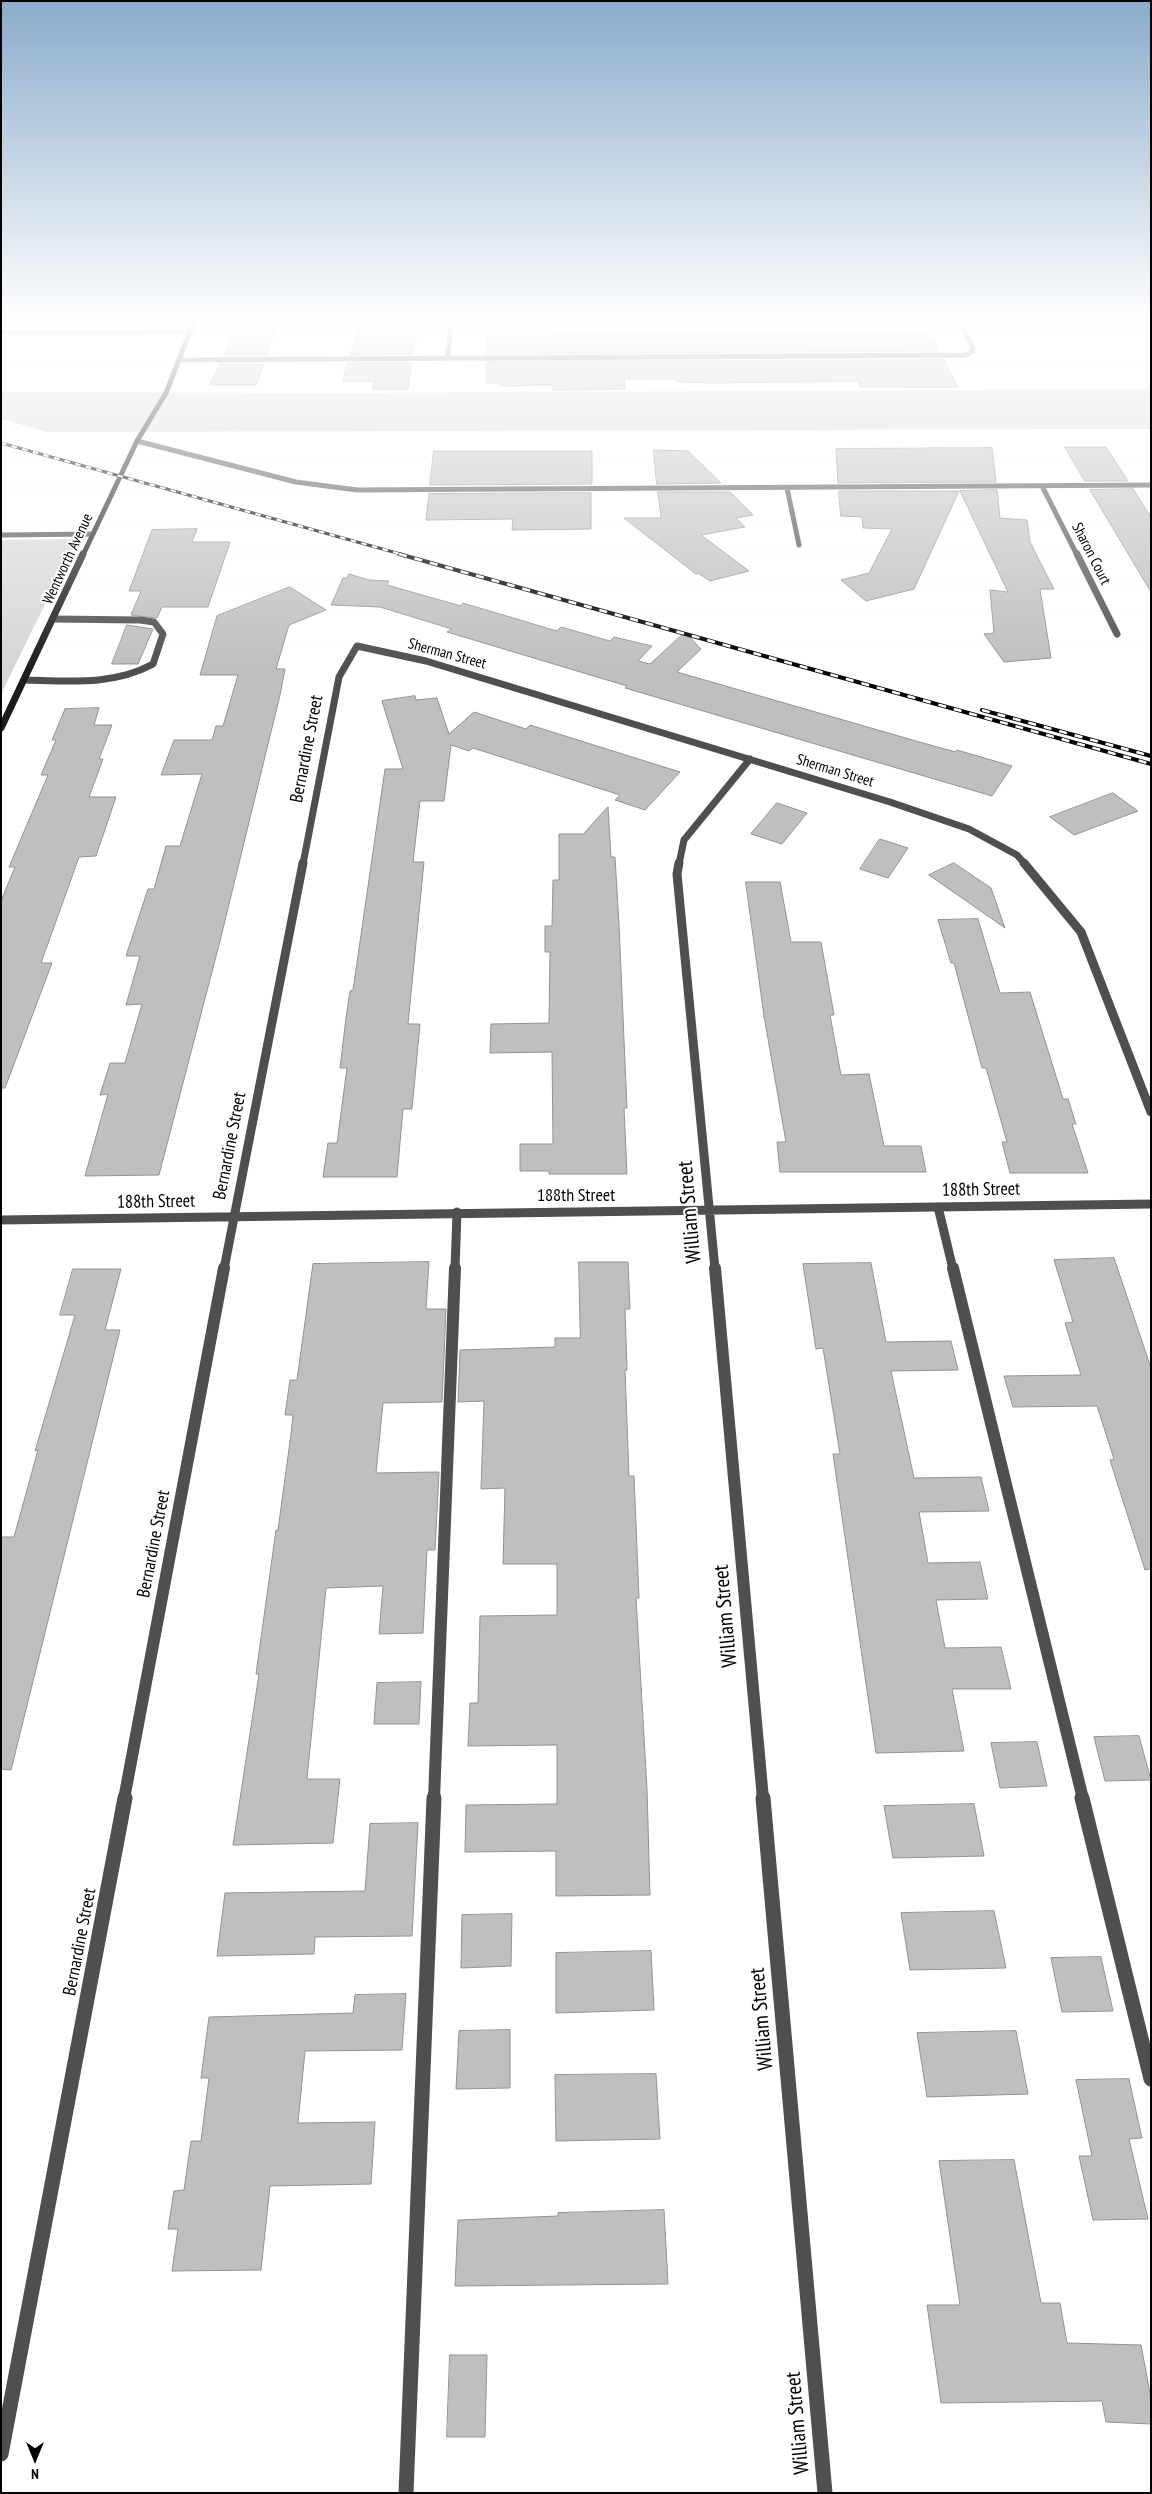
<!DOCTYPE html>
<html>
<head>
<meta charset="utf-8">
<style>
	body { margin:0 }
	#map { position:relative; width:1152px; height:2494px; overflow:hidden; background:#fff; font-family:"PT Sans Narrow",sans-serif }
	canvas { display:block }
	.frame { position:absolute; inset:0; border:2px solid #000; pointer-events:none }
	.north { position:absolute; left:10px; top:2434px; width:50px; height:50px; -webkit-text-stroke:4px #fff; paint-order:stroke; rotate:180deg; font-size:14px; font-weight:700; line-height:20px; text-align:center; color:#000 }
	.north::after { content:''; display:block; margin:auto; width:18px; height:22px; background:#000; clip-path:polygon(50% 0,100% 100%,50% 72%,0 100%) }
</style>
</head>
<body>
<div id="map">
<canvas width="1152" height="2494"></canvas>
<div class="frame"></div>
<div class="north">N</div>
</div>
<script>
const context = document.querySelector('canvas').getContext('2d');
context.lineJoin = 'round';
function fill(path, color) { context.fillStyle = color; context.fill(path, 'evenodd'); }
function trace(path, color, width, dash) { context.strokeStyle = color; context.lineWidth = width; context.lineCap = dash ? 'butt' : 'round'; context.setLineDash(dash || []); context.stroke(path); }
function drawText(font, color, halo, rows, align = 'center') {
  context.font = font + ' "PT Sans Narrow",sans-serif'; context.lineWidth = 4; context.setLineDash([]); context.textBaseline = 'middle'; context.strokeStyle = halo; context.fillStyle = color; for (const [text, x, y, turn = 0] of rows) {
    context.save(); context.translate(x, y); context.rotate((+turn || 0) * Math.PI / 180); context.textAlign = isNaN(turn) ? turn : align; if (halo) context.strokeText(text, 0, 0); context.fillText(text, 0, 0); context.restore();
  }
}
fill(new Path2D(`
	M1151,389V429L47,432L1,419V392L334,393Z
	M77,539L1,694V540Z`), '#d6d6d6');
const building = new Path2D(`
	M360,319H419L413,354L351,355Z
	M488,319H547V335H931L939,351L487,354Z
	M237,329H276L267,355H224Z
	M944,360L958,387H860L858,381L715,383L677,382V379H624L625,389L553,390V385L500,386V383H486L487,362Z
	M348,363H412L408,389H372L375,381H343Z
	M220,364H264L256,385H210Z
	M1065,447H1106L1128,481H1085Z
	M992,448L996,482L838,483L836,449Z
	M654,450L688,451L721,483L657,484Z
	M434,451H592V484L430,485Z
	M1133,489L1151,517V592L1090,490Z
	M997,490L1000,518L1027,520L1030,542L1054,589H1040L1051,658L1004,662L984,634L994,633L990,590L1008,592L960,491Z
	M839,491H959L914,589L866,601L841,580L869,573L892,529L863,528L862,517L841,516Z
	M658,492H730L753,515L736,518L745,527L701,535L749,571L710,581L698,573L696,574L624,518H661Z
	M591,493V529L512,530L513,519L426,520L429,494Z
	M197,529L192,542H230L208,607H162L157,618L131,615L141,591H129L152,530Z
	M349,574L369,580L389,581L387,585L461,606L463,603L557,631L561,627L610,641L614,637L652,646L638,661L650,664L685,632L701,649L677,672L923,743L956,752L957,750L1012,766L992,796L625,688L627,686L447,632L452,629L380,607L331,605L343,578H347Z
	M290,587L326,610L289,625L276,669H285L280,695L220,941L159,1175L85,1176L108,1094L100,1095L110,1063H125L142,1004L126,1005L140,956H126L148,889H154L166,846H180L202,774L161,775L174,740H212L216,726H223L238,675H200L217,616Z
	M127,625L153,629L138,664H112Z
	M415,696L416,700L437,698L449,734L474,712L526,729L530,725L680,772L645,810L615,800L620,795L473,748L469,751L451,745L444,801H420L413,862H424L408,1024H420L412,1109H403L397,1177H323L328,1143H337L347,1068H340L346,1018L350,991L353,990L385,769H403L382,701Z
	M99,708L94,725H112L99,759H103L89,797H116L96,856L79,857L41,963H52L5,1088H1V901L15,867H9L48,775H41L56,740H52L65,709Z
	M1113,793L1138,811L1074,835L1050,817Z
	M777,803L807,813L782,844L751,834Z
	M608,807L611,857H615L619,925L627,1108H624L627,1174H549V1171H520V1144H553L552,1052L490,1053L491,1024L549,1023L550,952H545V926H552L553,880H559V834H583Z
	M880,839L908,848L888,878L860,869Z
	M954,863L991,888L1005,928L929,875Z
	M746,882H780L791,942H821L834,1015H830L841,1075L869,1074L884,1146H921L926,1172H780L777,1142H786L764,1016Z
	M978,919L1000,993L1030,992L1063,1099H1068L1076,1124H1072L1088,1173H1010L1002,1142H1007L986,1068H982L954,963H951L938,920Z
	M1114,1258L1151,1368V1569L1145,1570L1110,1460L1114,1459L1097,1406L1013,1407L1004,1376L1081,1375L1065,1323L1073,1322L1054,1260Z
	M429,1262L426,1309H446L442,1402L383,1403L376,1473L439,1472L435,1550H427L423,1633L379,1634L383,1586L326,1588L307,1779H340L333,1843L233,1845L259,1674H256L276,1530H278L291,1434L293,1415H285L290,1380H297L313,1264Z
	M579,1262H628L630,1309H625L627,1370H625L629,1476H634L639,1598H636L647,1789L650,1895L556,1896V1851L465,1852L466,1805L557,1804V1745L468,1746L470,1703H478L480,1616L557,1615V1564H503L505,1488L481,1489L484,1401L458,1402L460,1350L555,1347V1338H580Z
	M871,1263L886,1342L951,1341L958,1370L891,1371L914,1478L981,1477L989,1511L919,1512L928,1563L980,1562L988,1599L936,1600L945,1648L1001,1647L1011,1689H952L964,1751L876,1753L833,1454H840L823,1348L816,1349L803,1264Z
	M73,1269H121L105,1330H120L11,1770L1,1769V1537H14L38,1450L35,1451L75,1315H60Z
	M421,1682L419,1724H374L377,1683Z
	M1139,1736L1151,1780L1105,1781L1094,1737Z
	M1037,1742L1047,1786L1000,1788L991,1743Z
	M974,1804L984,1856L893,1858L884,1806Z
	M418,1823L412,1936L315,1937L314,1954L217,1956L225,1893L365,1891L370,1824Z
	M994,1911L1006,1968L910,1970L901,1913Z
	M512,1914L511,1966L461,1968L462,1915Z
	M651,1951L654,2010L556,2013V1953Z
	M1101,1957L1113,2011L1062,2012L1051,1958Z
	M406,1994L402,2050L305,2051L298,2123L375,2122L371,2184L270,2186L261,2270L172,2271L178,2229H168L174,2191L184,2190L191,2141H201L209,2078H201L209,2017L353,2013L355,1995Z
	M510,2030V2088L456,2089L459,2031Z
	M1016,2031L1028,2094L927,2097L917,2033Z
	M656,2074L660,2139L556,2141L555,2075Z
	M1129,2079L1142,2138L1129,2139L1148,2219L1093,2220L1079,2156H1092L1076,2080Z
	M1014,2160L1041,2303H1060L1067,2343L1141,2345L1151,2398V2424L1106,2422L1102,2401L941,2403L927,2305H960L939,2161Z
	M664,2210L668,2284L455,2286L458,2220L558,2216V2213Z
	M450,2355H487L485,2437H447Z`);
fill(building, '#bfbfbf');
trace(building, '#939393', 1);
trace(new Path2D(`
	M1,535L93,534`), '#4f4f4f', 5);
trace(new Path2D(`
	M24,680C68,681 113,686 153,664L163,634L154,622L140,620L53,619`), '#4f4f4f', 7);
trace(new Path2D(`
	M938,1207L953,1269
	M455,1269L457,1212`), '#4f4f4f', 9);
trace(new Path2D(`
	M953,1268L1083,1799
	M434,1799L455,1268`), '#4f4f4f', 12);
trace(new Path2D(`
	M1082,1798L1151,2079
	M406,2493L434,1798`), '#4f4f4f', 15);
trace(new Path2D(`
	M1,333L189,332
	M447,359L452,319
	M181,360L966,355L973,351V348L958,319
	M137,441L296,482L357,490L1151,485
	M1042,486L1077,555
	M787,488L799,545`), '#4f4f4f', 5);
trace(new Path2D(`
	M1077,554L1117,634
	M303,864L339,677L357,646L426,661L890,802L969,829L1017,855L1025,864
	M679,864L684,840L750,759`), '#4f4f4f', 7);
trace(new Path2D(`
	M679,863L677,874L715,1269
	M1024,863L1081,932L1151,1112
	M1,1220L1151,1204
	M224,1269L303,863`), '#4f4f4f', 9);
trace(new Path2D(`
	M715,1268L763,1799
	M124,1799L224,1268`), '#4f4f4f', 12);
trace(new Path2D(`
	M763,1798L825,2493
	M1,2454L125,1798`), '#4f4f4f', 15);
trace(new Path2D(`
	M83,555L137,441L166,393L195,319`), '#1c1c1c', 5);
trace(new Path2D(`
	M1,728L83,554`), '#1c1c1c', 7);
const railFar1 = new Path2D(`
	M1,443L404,555`);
const rail = new Path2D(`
	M399,554L1151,764
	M982,710L1151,756`);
trace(railFar1, '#000', 3);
trace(rail, '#000', 4);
trace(railFar1, '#fff', 2, [5.5]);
trace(rail, '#fff', 2.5, [8]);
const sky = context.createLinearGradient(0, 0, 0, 668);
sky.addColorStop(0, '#8aabca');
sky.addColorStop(0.48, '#fff');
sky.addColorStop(1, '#ffffff00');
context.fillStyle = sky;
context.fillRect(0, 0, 1152, 668);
drawText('15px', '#000', '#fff', [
	["Sharon Court",1091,554,63],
	["Wentworth Avenue",68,559,-65],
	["Sherman Street",447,654,15],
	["Sherman Street",835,771,17]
]);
drawText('18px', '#000', '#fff', [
	["Bernardine Street",307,749,-79],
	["Bernardine Street",230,1146,-79],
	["188th Street",981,1190,-1],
	["188th Street",576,1196],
	["188th Street",156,1202,-1],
	["Bernardine Street",154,1544,-79],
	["Bernardine Street",80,1942,-79]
]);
drawText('21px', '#000', '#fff', [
	["William Street",690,1212,-95],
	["William Street",726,1616,-95],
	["William Street",762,2019,-95],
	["William Street",798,2423,-95]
]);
</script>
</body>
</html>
